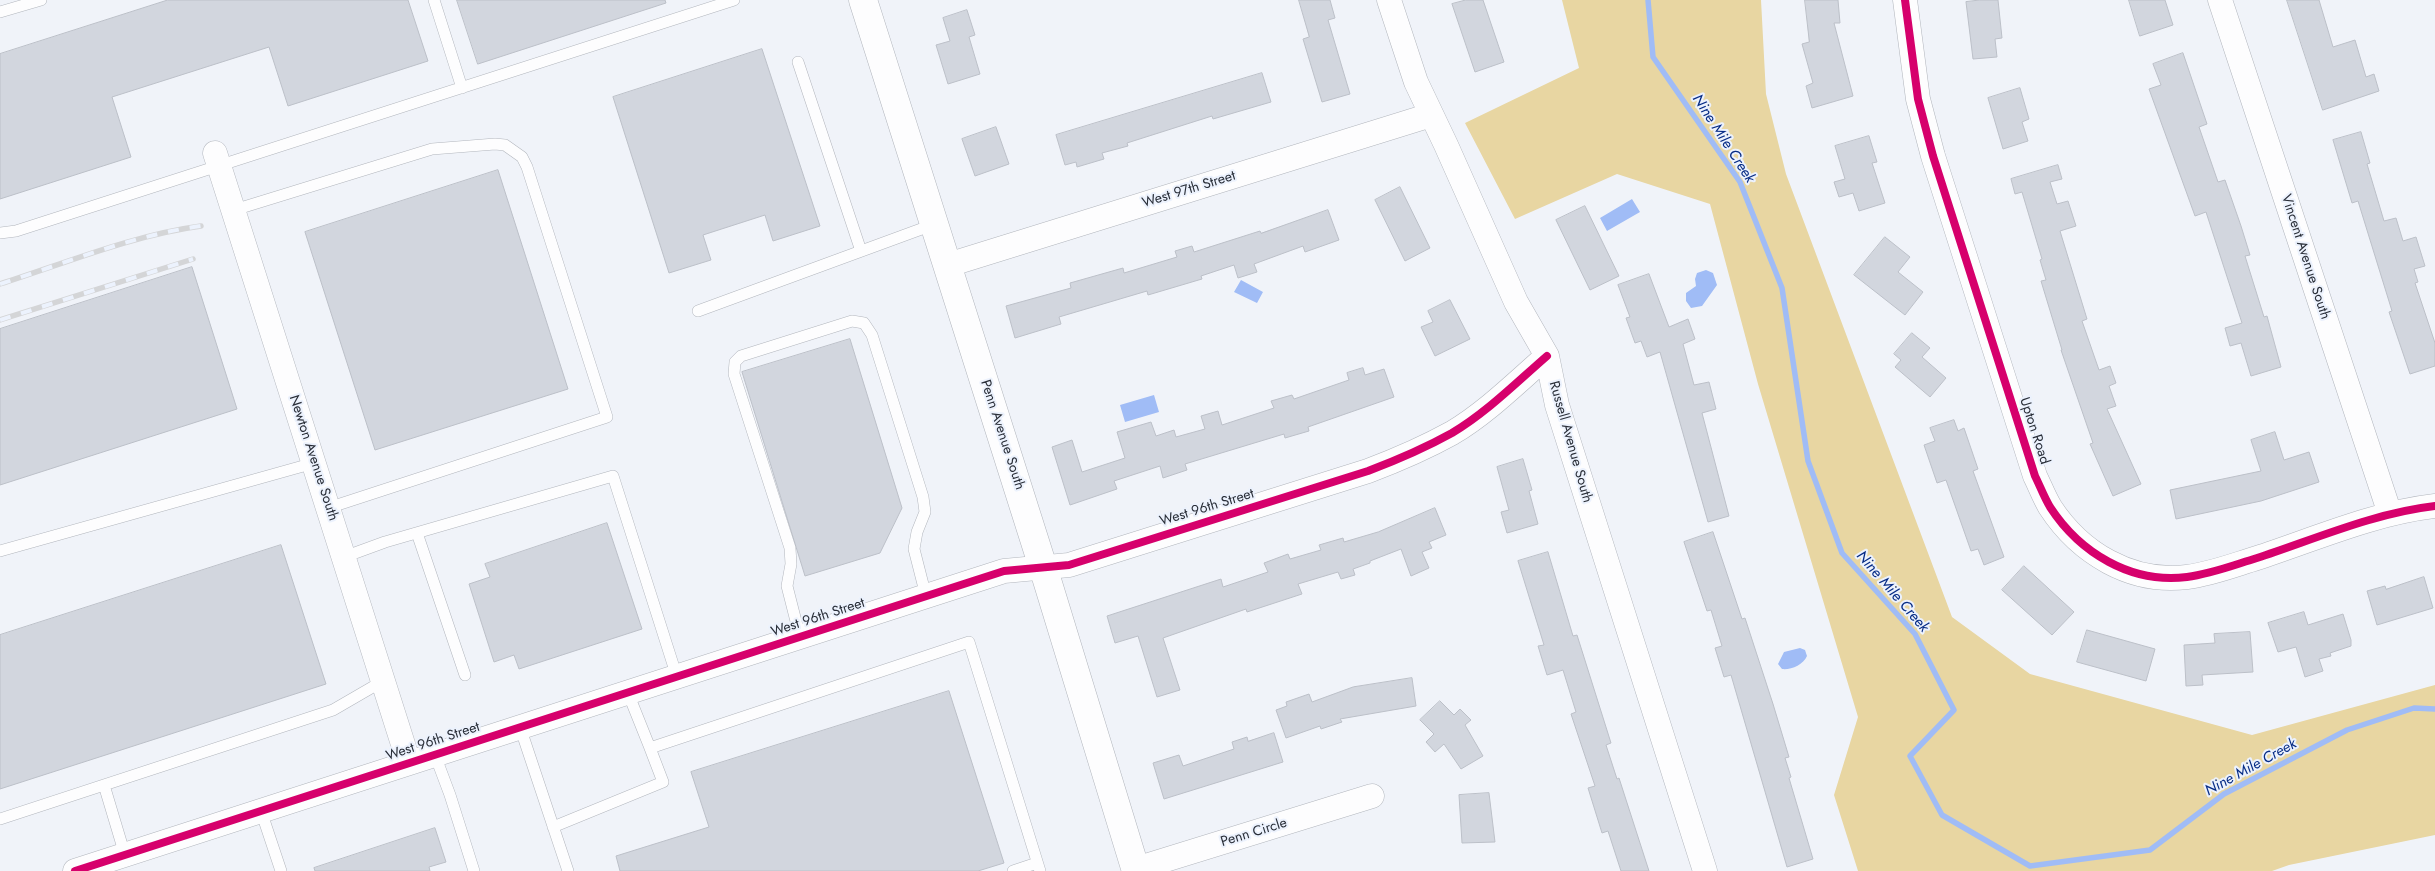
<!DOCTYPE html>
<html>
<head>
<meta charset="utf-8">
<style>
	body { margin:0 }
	canvas { display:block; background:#f0f3f9 }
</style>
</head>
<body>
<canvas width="2435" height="871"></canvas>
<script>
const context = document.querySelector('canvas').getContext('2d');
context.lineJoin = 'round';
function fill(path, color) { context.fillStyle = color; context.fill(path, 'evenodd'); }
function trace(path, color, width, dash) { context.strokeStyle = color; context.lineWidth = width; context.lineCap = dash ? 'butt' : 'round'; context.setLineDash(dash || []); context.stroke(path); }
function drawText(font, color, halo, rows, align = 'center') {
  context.font = font + ' Jost,sans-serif'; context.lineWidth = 4; context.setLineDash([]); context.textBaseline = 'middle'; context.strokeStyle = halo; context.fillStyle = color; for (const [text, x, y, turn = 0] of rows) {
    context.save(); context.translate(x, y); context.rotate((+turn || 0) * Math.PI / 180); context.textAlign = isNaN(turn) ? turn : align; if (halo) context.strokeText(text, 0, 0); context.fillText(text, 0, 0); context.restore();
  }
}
fill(new Path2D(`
	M1562,0H1761L1766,94L1786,174L1952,617L2030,674L2252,735L2435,685V835L2289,865L2272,871H1858L1834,795L1858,717L1758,384L1710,204L1617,174L1515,219L1465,123L1579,68Z`), '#e8d6a2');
fill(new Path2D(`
	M1632,199L1640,212L1607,231L1600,218Z
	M1706,270L1713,273L1717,285L1702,306L1691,308L1686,301V293L1696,286L1695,279L1697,273Z
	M1241,280L1263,292L1257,303L1234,292Z
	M1154,395L1159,412L1125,422L1120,405Z
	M1800,648L1805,650L1807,656C1803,665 1791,670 1782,669L1778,664L1784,652Z`), '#a0bcf6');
trace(new Path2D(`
	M1648,0L1653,57L1740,182L1782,288L1808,461L1842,553L1915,634L1954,710L1910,756L1942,815L2030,866L2150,850L2224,794L2347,730L2414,708L2435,709`), '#a0bcf6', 5.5);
const building = new Path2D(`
	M168,0H408L428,61L288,106L269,47L112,97L131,157L0,199V54Z
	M457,0H665L666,3L478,64Z
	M1299,0H1330L1335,18L1328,20L1350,94L1322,102L1303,39L1309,37Z
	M1466,0H1483L1504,62L1475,72L1452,4Z
	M1805,0H1838L1840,23H1834L1853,96L1812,108L1806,86L1813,83L1802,44L1809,42Z
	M1980,0H1998L2002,38L1995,39L1997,57L1973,59L1966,2Z
	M2129,0H2165L2173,25L2140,36Z
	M2287,0H2319L2333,47L2355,40L2366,77L2374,74L2379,91L2323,110Z
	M967,10L975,35L969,37L980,74L948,84L936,45L950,41L943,18Z
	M762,49L820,226L773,241L765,215L703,235L711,260L669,273L613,97Z
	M2183,53L2207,124L2199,127L2218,182L2225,180L2241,226L2250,255L2245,256L2264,317L2267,316L2281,367L2251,376L2241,343L2230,346L2225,328L2242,323L2206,212L2195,216L2149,89L2161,85L2153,64Z
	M1262,73L1271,102L1213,119L1212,116L1127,143L1128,146L1102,153L1104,159L1077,167L1076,162L1065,165L1056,135Z
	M2020,88L2029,119L2022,122L2028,141L2003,149L1988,98Z
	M996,127L1009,164L975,176L962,139Z
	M2361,132L2370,163L2367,164L2384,221L2396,218L2403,241L2416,237L2425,266L2414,269L2418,282L2415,283L2435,343V366L2410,374L2389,312L2392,311L2358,201L2352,203L2333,140Z
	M1869,136L1877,162L1872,163L1885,203L1859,211L1853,193L1839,197L1834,182L1845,179L1835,146Z
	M2058,165L2062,179L2050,182L2057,204L2068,201L2076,226L2060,231L2087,319L2082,321L2099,370L2110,366L2116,383L2109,386L2116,406L2107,409L2141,484L2113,496L2090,444L2093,443L2061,350H2062L2041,281L2046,280L2040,260L2042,259L2022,192L2015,194L2011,179Z
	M498,170L568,389L375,450L305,232Z
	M1400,187L1430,248L1405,261L1375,200Z
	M1585,206L1619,276L1590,290L1556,220Z
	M1328,210L1339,240L1305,252L1303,246L1254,264L1257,272L1238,278L1234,265L1201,276L1202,279L1148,295L1147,291L1059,317L1061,324L1015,338L1006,306L1071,288L1070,283L1123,268L1124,273L1177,257L1175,251L1192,246L1194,252L1260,231L1261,233Z
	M1885,237L1910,257L1898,272L1923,292L1905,315L1854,275Z
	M192,267L237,409L0,485V329Z
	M1649,274L1669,327L1688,319L1695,339L1683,344L1694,385L1709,382L1716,409L1702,413L1729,516L1708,522L1660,352L1647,357L1641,341L1635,343L1626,318L1630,317L1618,285Z
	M1450,300L1470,339L1435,356L1421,327L1433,322L1428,311Z
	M1912,333L1930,348L1922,357L1946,378L1930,397L1895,367L1901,360L1894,354Z
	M850,339L902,508L880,553L805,576L742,372Z
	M1363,368L1365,375L1384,369L1394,397L1308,427L1309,431L1285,438L1284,434L1185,464L1187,470L1163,478L1160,466L1114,481L1117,489L1070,505L1052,447L1072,440L1082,472L1125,458L1117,432L1151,422L1156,436L1174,430L1176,437L1205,429L1201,416L1218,411L1222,425L1274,408L1271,401L1292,395L1294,399L1349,380L1347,373Z
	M1954,420L1958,431L1964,428L1978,469L1973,471L2004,557L1984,565L1978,549L1971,551L1946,480L1937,483L1924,445L1935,441L1930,428Z
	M2275,432L2284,460L2309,452L2319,482L2261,501L2176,519L2170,490L2261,471L2251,440Z
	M1523,459L1532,490L1529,491L1538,524L1507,533L1501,512L1509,510L1497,467Z
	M1435,508L1446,535L1429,542L1432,548L1422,552L1429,568L1411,576L1401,549L1370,561V563L1353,569L1355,575L1341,579L1338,572L1298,584L1302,594L1247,612L1246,609L1163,638L1180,690L1157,697L1138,636L1115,643L1107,616L1221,579L1223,587L1268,572L1264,563L1288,554L1290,559L1321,550L1319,545L1343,538L1344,542L1378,532Z
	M607,523L642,629L519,669L514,655L494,662L469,584L490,577L485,564Z
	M1713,532L1742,619L1745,618L1773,704L1789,757L1785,758L1791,777L1789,778L1813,859L1787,867L1731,675L1724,677L1715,648L1722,646L1711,610L1707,611L1684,542Z
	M281,545L326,684L0,789V635Z
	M1548,552L1573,636L1577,635L1611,743L1606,745L1617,779L1619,778L1649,871H1621L1608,831L1602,833L1588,788L1595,786L1571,714L1576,712L1563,670L1547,675L1538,646L1544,645L1518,561Z
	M2024,566L2074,612L2052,635L2002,590Z
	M2424,577L2433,608L2377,625L2367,591L2385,586L2386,589Z
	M2304,612L2308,625L2343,614L2351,640V646L2330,653L2331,656L2319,659L2323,671L2305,677L2296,647L2278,652L2268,623Z
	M2087,630L2155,649L2146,681L2077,662Z
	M2250,632L2253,672L2202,675L2203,685L2186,686L2184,645L2215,643L2214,634Z
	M1412,678L1416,706L1340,719L1342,722L1321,729L1320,726L1286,738L1276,710L1287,706L1286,702L1309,694L1312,702L1353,687Z
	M949,691L1004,863L978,871H620L616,856L709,827L691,772Z
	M1440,701L1454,715L1460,709L1471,720L1465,725L1483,756L1461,769L1444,744L1435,752L1426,742L1434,734L1420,720Z
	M1274,733L1283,762L1164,799L1153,763L1179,755L1183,766L1234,749L1232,742L1247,737L1248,741Z
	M1489,793L1495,842L1462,843L1459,795Z
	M435,828L446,862L429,867L430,871H315L314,868Z`);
fill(building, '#d2d6de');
trace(building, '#bcc0c8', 1);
const lane = new Path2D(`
	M434,0L462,88
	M0,12L41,0
	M798,62L861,251
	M234,210L432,149L495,144L505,145L522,157L527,167L607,417L328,508
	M0,233L16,231L734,0
	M698,311L935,224
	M417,533L465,675
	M0,551L314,463
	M344,557L385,542L613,476L677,677
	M800,637L787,586L791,564L790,548L734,374L735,362L741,356L852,321L864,323L872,335L923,497L925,512L917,532L914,549L926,596
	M628,693L650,748L969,642L1040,871
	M520,727L568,871
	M435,755L450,795L474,871
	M104,785L125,855
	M261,811L281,871
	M0,819L333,710L383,681
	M553,827L663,782L650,748
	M1013,871L1037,863`);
const street = new Path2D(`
	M1389,0L1416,82L1446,145L1516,302L1547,356L1557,405L1705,871
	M1905,0L1918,99L1933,156L2035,476C2040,486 2044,497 2050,507C2080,553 2131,584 2187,577C2211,574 2234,565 2257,558C2315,539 2374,513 2435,506
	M2220,0L2390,514
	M215,153L409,763
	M948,265L1431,115
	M1136,869L1372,796
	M75,871L1004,571L1069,565L1368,471C1397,460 1425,448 1452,433C1486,413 1517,382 1547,356`);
const secondary = new Path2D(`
	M863,0L1043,567L1136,871`);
trace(lane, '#b2b6bd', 12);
trace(street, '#b2b6bd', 25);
trace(secondary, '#b2b6bd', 29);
trace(lane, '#fdfdfe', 11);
trace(street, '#fdfdfe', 24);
trace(secondary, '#fdfdfe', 28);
const rail = new Path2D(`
	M0,284C66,263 133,235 201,226
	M0,320L193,259`);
trace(rail, '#d4d5d7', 5.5);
trace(rail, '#ecf2fd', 4, [11]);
trace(new Path2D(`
	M1905,0L1918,99L1933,156L2035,476C2040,486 2044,497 2050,507C2080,553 2131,584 2187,577C2211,574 2234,565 2257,558C2315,539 2374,513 2435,506
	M75,871L1004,571L1069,565L1368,471C1397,460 1425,448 1452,433C1486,413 1517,382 1547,356`), '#d6006c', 8);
drawText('14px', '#292e38', '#ecf2fd', [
	["West 97th Street",1189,190,-17],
	["Vincent Avenue South",2305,257,72],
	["Upton Road",2034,431,72],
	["Penn Avenue South",1002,435,72],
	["Russell Avenue South",1570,442,74],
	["Newton Avenue South",313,458,72],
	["West 96th Street",1207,508,-17],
	["West 96th Street",818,618,-18],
	["West 96th Street",433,742,-18],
	["Penn Circle",1254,833,-17]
]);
drawText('italic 15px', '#072c85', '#ecf2fd', [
	["Nine Mile Creek",1723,139,57],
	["Nine Mile Creek",1892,592,49],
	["Nine Mile Creek",2251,768,-29]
]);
</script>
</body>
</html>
